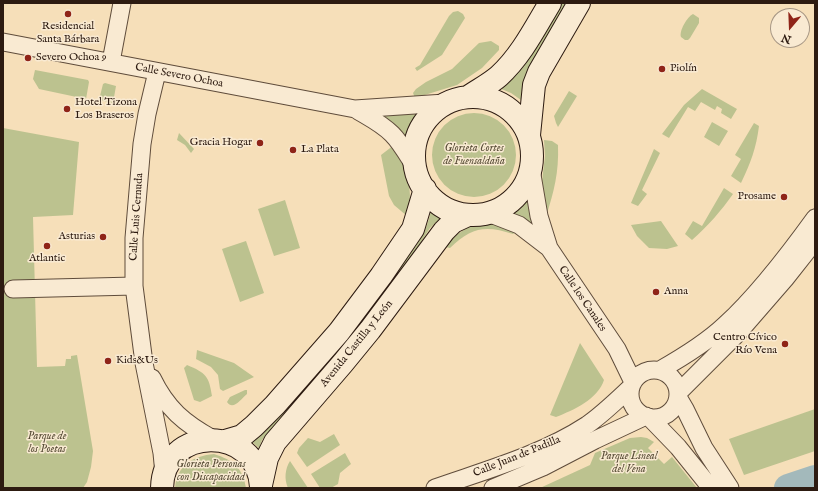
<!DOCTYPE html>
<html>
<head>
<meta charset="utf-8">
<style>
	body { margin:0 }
	#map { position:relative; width:818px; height:491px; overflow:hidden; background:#f6dfb9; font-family:"IM FELL English",serif }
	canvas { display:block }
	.frame { position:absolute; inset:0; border:4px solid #2d1b11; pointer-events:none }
	.north { position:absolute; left:770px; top:8px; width:40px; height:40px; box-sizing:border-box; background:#f9ead2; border:1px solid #a79785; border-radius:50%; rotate:199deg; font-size:11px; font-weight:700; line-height:16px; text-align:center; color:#2d1b11 }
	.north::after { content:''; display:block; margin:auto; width:14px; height:18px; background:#8f2418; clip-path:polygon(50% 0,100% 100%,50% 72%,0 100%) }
</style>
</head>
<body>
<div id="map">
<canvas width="818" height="491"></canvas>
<div class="frame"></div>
<div class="north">N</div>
</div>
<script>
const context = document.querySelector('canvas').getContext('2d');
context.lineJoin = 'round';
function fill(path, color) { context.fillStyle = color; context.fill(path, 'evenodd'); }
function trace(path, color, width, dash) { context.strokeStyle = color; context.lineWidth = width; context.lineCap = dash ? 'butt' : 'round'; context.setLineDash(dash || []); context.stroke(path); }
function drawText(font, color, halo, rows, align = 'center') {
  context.font = font + ' "IM FELL English",serif'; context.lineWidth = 3; context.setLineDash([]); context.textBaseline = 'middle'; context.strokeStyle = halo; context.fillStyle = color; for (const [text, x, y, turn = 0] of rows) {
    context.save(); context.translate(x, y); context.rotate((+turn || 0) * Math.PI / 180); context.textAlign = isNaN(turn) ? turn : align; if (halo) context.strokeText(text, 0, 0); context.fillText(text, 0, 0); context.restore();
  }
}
fill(new Path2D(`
	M561,3H568L527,78L522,90L521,100L511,93L499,88L535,47Z
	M458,11L463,14L465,18L442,55L417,71L415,68L420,65L449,16L453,12Z
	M693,14L699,18V23L690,38L688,40H685L681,37C679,31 687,17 693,14Z
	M491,41L499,46V50L482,68L457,85L415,98L413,93L416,89L426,82L452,69L479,43Z
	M35,70L88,80L89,82L86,99L39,89L33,79Z
	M105,83L116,86L113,103L99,100L103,84Z
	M702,89L737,109L731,119L721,113L722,109L717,106L715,110L701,102L695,111L688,107L669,138L662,134L684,105Z
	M569,91L577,96L558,127L556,123L554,116Z
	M373,112H419L410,125L405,139Z
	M432 155a42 42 0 1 1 84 0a42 42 0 1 1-84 0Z
	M712,122L728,131L719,146L704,137Z
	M754,123L759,126C756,149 751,162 741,183L731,176L741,159L735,155Z
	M3,128L79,142L73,215L33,217L37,367L65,366L66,359H71V356L77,355L93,451L91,467L87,482L83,488H3Z
	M179,133L194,149L191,153L185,145L177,140Z
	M544,140L552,141L558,145C559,173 554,191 546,217L542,181L545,156Z
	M394,145C406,166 415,193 407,216L394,205L389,196L381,155Z
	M654,149L660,153L642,190L647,194L638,206L631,203Z
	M724,188L733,194C721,211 708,226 692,240L685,234L693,221L702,226Z
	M529,199L536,227L511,214L520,209Z
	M285,200L300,248L274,256L258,209Z
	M431,210L442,217L430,228L402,272L351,339L262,440L259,448L250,440L347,336L416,246C423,235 429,223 431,210Z
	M661,221L678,246L667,249L649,248L637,236L631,225Z
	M484,223L502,226L517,232L513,234C486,225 471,227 450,248L445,247C457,233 466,226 484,223Z
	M246,241L264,293L240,302L222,249Z
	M580,343L604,380C598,399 574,410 556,417L550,415Z
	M197,350L234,363L254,377L223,391L220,389L218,375L211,367L196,359Z
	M187,365C206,373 209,376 212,396L200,402L194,400L184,368Z
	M245,390H247V394C241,399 233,411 227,402L230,397Z
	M815,409V451L744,475L729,439Z
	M334,434L340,445L307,467L297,453L299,448L308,438L320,442Z
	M641,437L647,438L654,442L648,448L664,464L672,457L697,488H540L590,465L595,453L630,438Z
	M345,453L351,464L340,473L338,484L331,488H320L311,474Z
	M214,454C233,460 243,468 246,488H175C177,465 193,456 214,454Z
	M290,461L308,488H288C284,479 285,469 290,461Z`), '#bcc28f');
trace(new Path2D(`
	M788,488L815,479`), '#a3b9bb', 28);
const street = new Path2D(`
	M3,42L355,109C368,117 381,123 392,134C401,143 408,156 415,167
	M111,62L122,3
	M157,72L147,114L142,144L134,238V286L144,363L162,453L164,474
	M355,109L445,103
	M531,169L539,216L549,248L617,349L633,382
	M488,213L519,225L549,248
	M13,289L134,286
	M660,370C683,357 706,343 725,325C758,295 789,254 815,218
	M630 394a24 24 0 1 1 48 0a24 24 0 1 1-48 0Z
	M152,378C167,409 184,423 213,439
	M678,393L739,332L785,279L815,241
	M678,397L685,409L704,448L730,488
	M649,417L678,447L711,488
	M435,488C486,470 541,455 587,425C603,414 617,400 631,387
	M493,488L543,467L595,440L646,416`);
const secondary = new Path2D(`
	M414 156a59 59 0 1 1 118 0a59 59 0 1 1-118 0Z
	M468,97C478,90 490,84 499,76C521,56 535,28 550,3
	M529,135L534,85L539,72L579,3
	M225,441L242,436L254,426L275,405L339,332L381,276L413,229L425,189
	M261,485L267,458L275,442L343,363L370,330L444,231L453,222L468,215
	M162,488C163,425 258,424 261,487`);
trace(street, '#5f4c3b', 19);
trace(secondary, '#2d1b11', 24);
trace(street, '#f9ead2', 17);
trace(secondary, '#f9ead2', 22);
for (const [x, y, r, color] of [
	[68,14,4,"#8f2418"],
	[28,58,4,"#8f2418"],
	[662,69,4,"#8f2418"],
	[67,109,4,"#8f2418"],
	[260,143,4,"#8f2418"],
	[293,150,4,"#8f2418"],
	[784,197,4,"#8f2418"],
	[103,237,4,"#8f2418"],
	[47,246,4,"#8f2418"],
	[656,292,4,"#8f2418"],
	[785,344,4,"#8f2418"],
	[108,361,4,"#8f2418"]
]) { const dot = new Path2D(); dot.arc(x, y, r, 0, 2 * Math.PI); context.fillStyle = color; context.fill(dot); trace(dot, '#f9ead2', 1.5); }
drawText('11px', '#2d1b11', '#f9ead2', [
	["Residencial",68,27,"center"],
	["Santa Bárbara",68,40,"center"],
	["Severo Ochoa 9",36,58],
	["Piolín",670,69],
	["Hotel Tizona",75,103],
	["Los Braseros",75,116],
	["Gracia Hogar",252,143,"right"],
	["La Plata",301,150],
	["Prosame",776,197,"right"],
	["Asturias",95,237,"right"],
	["Atlantic",47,259,"center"],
	["Anna",664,292],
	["Centro Cívico",777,338,"right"],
	["Río Vena",777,351,"right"],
	["Kids&Us",116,361]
], 'left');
drawText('11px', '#2d1b11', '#f9ead2', [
	["Calle Severo Ochoa",179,76,11],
	["Calle Luis Cernuda",137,217,-86],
	["Calle los Canales",582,299,56],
	["Avenida Castilla y León",357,344,-51],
	["Calle Juan de Padilla",517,457,-22]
]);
drawText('italic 11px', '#584d37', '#f9ead2', [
	["Glorieta Cortes",474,149],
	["de Fuensaldaña",474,162],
	["Parque de",47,437],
	["los Poetas",47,450],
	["Parque Lineal",629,457],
	["del Vena",629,470],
	["Glorieta Personas",211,465],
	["con Discapacidad",211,478]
]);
</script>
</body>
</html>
